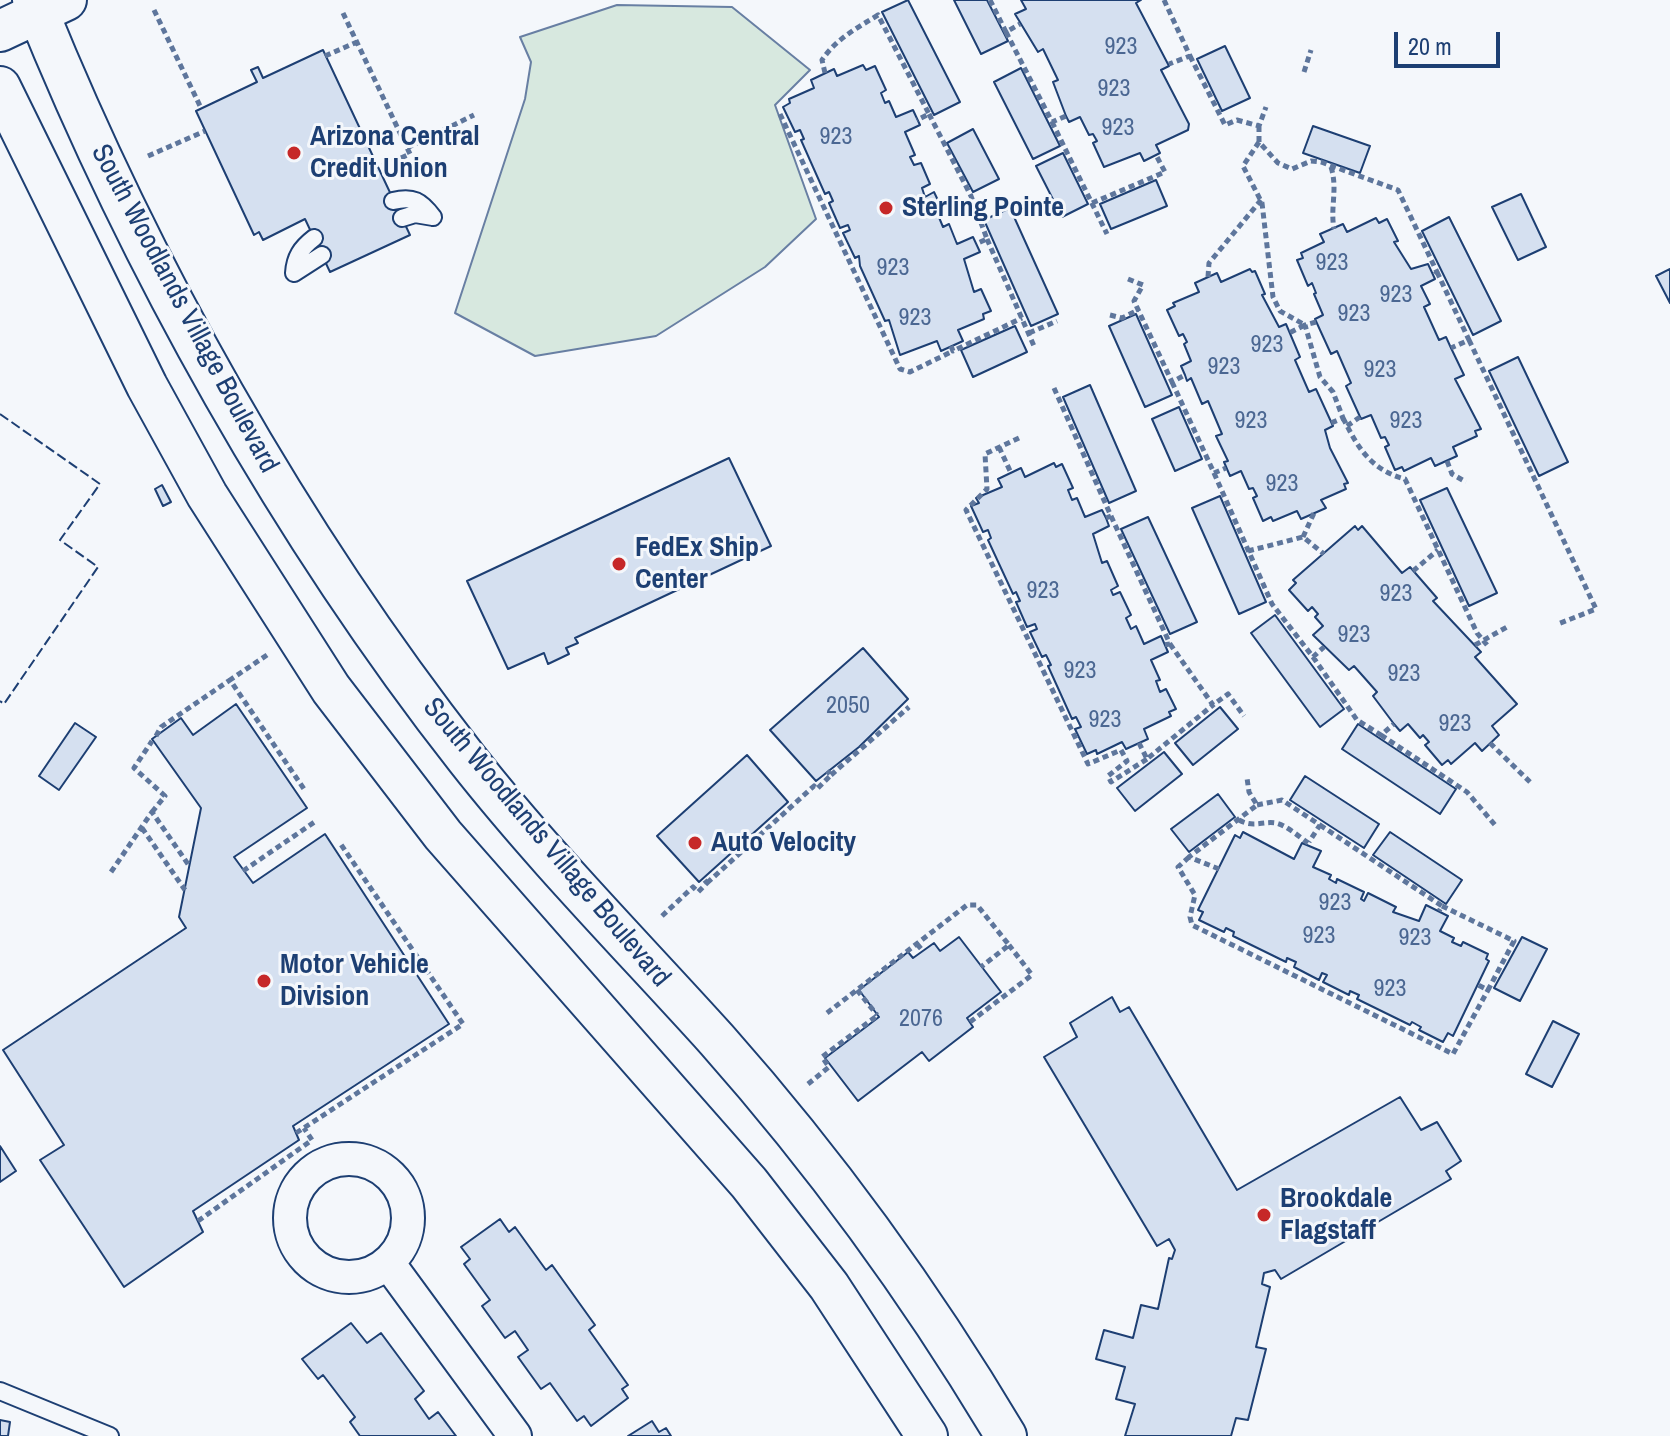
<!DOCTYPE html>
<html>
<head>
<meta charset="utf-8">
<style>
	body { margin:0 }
	#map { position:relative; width:1670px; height:1436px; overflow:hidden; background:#f4f7fb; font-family:"Archivo Narrow",sans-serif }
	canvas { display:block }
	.scale { position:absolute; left:1394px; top:32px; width:106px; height:36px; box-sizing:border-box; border:4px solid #1d3f73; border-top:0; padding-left:10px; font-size:24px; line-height:28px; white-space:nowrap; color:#1d3f73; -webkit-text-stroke:6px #f4f7fb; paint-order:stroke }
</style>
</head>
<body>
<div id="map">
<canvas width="1670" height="1436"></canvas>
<div class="scale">20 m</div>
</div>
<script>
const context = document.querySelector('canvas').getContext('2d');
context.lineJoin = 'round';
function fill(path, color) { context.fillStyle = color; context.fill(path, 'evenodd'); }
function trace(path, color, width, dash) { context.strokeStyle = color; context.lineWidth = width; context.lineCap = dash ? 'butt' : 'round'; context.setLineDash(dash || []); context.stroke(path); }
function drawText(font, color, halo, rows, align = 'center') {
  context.font = font + ' "Archivo Narrow",sans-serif'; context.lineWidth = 6; context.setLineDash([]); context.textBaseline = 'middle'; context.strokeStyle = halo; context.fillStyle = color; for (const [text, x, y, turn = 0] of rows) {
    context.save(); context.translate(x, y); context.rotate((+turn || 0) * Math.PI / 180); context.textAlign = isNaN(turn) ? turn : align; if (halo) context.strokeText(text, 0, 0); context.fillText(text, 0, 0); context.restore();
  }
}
const green = new Path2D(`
	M617,5L732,7L810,70L775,105L816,219L765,267L656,336L535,356L455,313L525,99L531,62L520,37Z`);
fill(green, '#d7e8df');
trace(green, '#687fa3', 2);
const building = new Path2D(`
	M908,0L960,102L934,115L882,12Z
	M954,0H987L1008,41L981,54Z
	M1021,0H1141L1136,3L1169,66L1161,70L1189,124L1188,130L1156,145L1160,153L1144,161L1140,153L1104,167L1093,143L1097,141L1093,134L1089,135L1080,117L1069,122L1066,116L1053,82L1058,80L1043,49L1038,52L1015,14L1026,9Z
	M1225,46L1250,98L1222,111L1197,59Z
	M323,50L410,235L330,272L305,219L263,240L259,232L254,235L196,111L257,82L251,70L258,67L263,78Z
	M863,65L866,70L875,66L886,90L881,93L885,103L889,101L896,117L913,110L920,125L905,132L915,155L910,157L914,165L921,163L930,184L922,188L925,197L934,192L944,213L938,215L943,227L949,224L957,244L973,237L980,252L964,259L974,292L981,289L991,311L983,314L984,319L958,330L963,341L941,351L937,341L900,355L889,320L885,321L860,266L859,256L855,258L843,233L850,230L848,225L840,228L829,203L833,201L829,192L825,194L801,140L804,139L800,130L795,132L783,107L790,103L789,99L814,88L811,80L834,69L837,76Z
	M1021,68L1060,146L1033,159L994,82Z
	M1313,126L1370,146L1360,173L1303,153Z
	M973,129L999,179L973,192L947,143Z
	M1063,153L1088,204L1062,217L1036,166Z
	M1156,180L1167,206L1111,229L1100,204Z
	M1521,194L1546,247L1518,260L1492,207Z
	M1010,208L1058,314L1031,326L984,220Z
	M1449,217L1501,321L1473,335L1422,231Z
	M1376,218L1379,223L1387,219L1398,241L1394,242L1411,269L1428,264L1435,279L1421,286L1430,304L1424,307L1439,340L1446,337L1451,348L1464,375L1455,379L1481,429L1475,431L1477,436L1453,447L1457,456L1435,466L1431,458L1404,471L1402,467L1395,470L1385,447L1389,445L1385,437L1381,438L1371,415L1361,419L1346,386L1351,383L1337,351L1331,354L1315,319L1323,315L1314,294L1316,293L1312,283L1308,286L1297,260L1303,258L1301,253L1324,242L1320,234L1343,224L1347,232Z
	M1250,269L1252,272L1255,271L1265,294L1262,295L1279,327L1286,324L1300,357L1295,360L1309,392L1316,389L1333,426L1325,430L1330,448L1348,483L1344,484L1346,489L1321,500L1326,508L1301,519L1297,511L1273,521L1271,517L1263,521L1253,498L1257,496L1253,488L1249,489L1241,471L1230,476L1224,462L1228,461L1216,436L1222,434L1208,401L1202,404L1191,378L1187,381L1185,375L1181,366L1191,361L1184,344L1187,342L1183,334L1179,336L1167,310L1175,306L1173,303L1199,292L1195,283L1217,273L1221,282Z
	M1670,269V303L1656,276Z
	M1136,314L1172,395L1145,407L1109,326Z
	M1015,326L1027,352L973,377L961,350Z
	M1518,357L1568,462L1539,476L1489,371Z
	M1090,385L1136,491L1109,503L1063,397Z
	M1179,407L1202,459L1175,471L1152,419Z
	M729,458L771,546L575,638L578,643L566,648L569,654L548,664L544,653L508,669L467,581Z
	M1054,463L1056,467L1062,464L1073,488L1068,490L1072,500L1077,498L1085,517L1102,510L1106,518L1109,526L1093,534L1102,563L1107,561L1118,586L1111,590L1113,595L1120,592L1131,615L1126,618L1131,629L1136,626L1144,644L1161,636L1168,652L1151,660L1160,680L1156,681L1160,692L1166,689L1176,709L1169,712L1171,716L1144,729L1148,739L1126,749L1122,742L1097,754L1096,750L1087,754L1075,729L1081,727L1076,717L1072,719L1048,666L1051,665L1046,655L1042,657L1030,632L1037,629L1035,624L1027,627L1016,602L1020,601L1016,592L1013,594L988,540L991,538L988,530L983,532L971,506L979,503L976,498L1002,487L998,479L1021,468L1025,477Z
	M162,485L171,502L163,506L155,489Z
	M1447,488L1497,593L1469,606L1420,500Z
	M1220,496L1266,602L1239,614L1192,508Z
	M1148,517L1197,622L1170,634L1121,529Z
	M1355,526L1358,530L1362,526L1402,573L1410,567L1437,598L1433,601L1481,652L1475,657L1517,704L1492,726L1499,735L1482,751L1475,743L1451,764L1448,760L1442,765L1425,745L1429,742L1423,735L1420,738L1408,724L1400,731L1394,724L1373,696L1377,692L1354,666L1349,670L1313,635L1323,626L1315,617L1318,614L1312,607L1308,611L1289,590L1296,583L1293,580Z
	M1275,615L1344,709L1320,727L1251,633Z
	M863,648L908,699L859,747L816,781L770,730Z
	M236,704L307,808L234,857L253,883L325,834L449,1024L293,1126L299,1140L193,1211L203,1232L124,1287L40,1160L64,1145L3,1050L186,928L179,917L201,808L152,739L181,718L193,735Z
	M1220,707L1238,729L1193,765L1175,743Z
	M75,723L96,737L59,790L39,776Z
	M1358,724L1456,789L1440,814L1342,749Z
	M1164,752L1182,774L1135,811L1117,788Z
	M747,755L788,802L699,882L657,836Z
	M1305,776L1379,824L1364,848L1290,800Z
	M1218,794L1235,817L1189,852L1171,829Z
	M1243,832L1294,859L1302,843L1321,851L1313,867L1331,875L1329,879L1336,883L1337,879L1364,892L1361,899L1364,901L1368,893L1396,907L1393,912L1419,921L1426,905L1448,916L1440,931L1454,938L1452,942L1461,946L1463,942L1488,954L1486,959L1489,961L1453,1036L1448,1033L1443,1042L1419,1030L1421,1027L1412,1022L1410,1025L1357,999L1359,995L1350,991L1349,995L1323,982L1327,975L1322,973L1319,980L1294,967L1296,962L1287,958L1286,962L1233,936L1234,932L1226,928L1224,932L1199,920L1203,912L1198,910L1235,835L1240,838Z
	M1390,832L1462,880L1446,904L1373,855Z
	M959,937L1001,992L967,1018L973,1027L929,1061L922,1052L858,1101L825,1058L879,1017L859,990L908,952L913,958L934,943L940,951Z
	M1522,937L1547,949L1520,1001L1494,988Z
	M1112,997L1120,1012L1129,1007L1237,1190L1400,1097L1421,1130L1437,1122L1461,1161L1446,1171L1451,1179L1281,1279L1275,1270L1264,1273L1262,1284L1270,1287L1256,1347L1266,1349L1248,1420L1236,1418L1231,1436H1125L1135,1404L1116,1399L1125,1367L1096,1359L1104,1330L1133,1338L1141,1305L1158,1309L1169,1258L1172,1259L1175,1250L1169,1239L1157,1246L1044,1057L1077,1037L1070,1023Z
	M1553,1021L1579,1034L1552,1087L1526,1074Z
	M0,1146L16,1171L0,1182Z
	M500,1219L509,1232L515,1227L546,1270L552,1265L595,1325L589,1330L628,1385L622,1389L628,1398L591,1426L584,1416L577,1421L550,1383L541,1389L518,1357L528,1350L515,1331L505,1338L482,1306L490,1300L464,1264L470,1259L461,1247Z
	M351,1323L367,1343L381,1333L424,1391L415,1399L429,1419L438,1412L456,1436H360L350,1422L355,1417L323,1375L318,1379L302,1359Z
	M0,1420L10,1422L8,1436H0Z
	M652,1421L659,1432L666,1428L671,1436H628Z`);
fill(building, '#d5e0f0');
trace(building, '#1d3f73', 2);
const service = new Path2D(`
	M393,201C413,196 421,201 433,217
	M402,218L415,214L433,217
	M294,273C295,257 301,248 314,238
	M294,273L322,255
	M0,1391L110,1436`);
const minor = new Path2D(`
	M290 1218a59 59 0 1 1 118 0a59 59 0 1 1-118 0Z
	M389,1264L515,1436`);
const tertiary = new Path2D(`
	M33,0C140,266 290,533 467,759C544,857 633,947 717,1040C826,1163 922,1295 1006,1436
	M0,31L66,0
	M0,87L147,386L207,495L331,689L443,835L749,1183L829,1286L927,1436`);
trace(service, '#1d3f73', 20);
trace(minor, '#1d3f73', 36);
trace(tertiary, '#1d3f73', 44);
trace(new Path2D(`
	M990,0L1006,32L1020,24
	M1164,0L1190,56L1169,64
	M154,10L201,108
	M343,13L410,154L380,167
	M1006,32L1052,122L1066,116
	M325,56L357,42
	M1190,56L1225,125L1237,120L1259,126L1266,107
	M1304,72L1311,50
	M825,73L822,60C836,39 857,28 878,15L929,114L917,120
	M780,114L900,369L910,372L953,351
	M929,114L971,196L987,239L976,244
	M1052,122L1107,234
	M1259,126V142L1278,163L1292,169L1311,161L1321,162L1398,190L1437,272L1434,275
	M1259,142L1243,166L1262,203L1273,297L1280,311L1305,325L1289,333
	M407,148L474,115
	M148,156L205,131
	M1331,167C1338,189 1330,207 1334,229
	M1092,203L1165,172L1156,155
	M987,239L1034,346
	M1437,272L1469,340L1451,348
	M1208,277L1209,263L1261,200
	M1128,279L1143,285L1134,301L1172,382L1185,375
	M1110,315L1122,318L1138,310
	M1316,322L1305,325L1320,377L1333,392L1343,418L1331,423
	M1029,333L1057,321
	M1469,340L1596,609L1558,624
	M951,346L953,351L1022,318
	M1172,382L1214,473L1226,468
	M1054,388L1111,516L1106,518
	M1343,418C1358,448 1371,470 1405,479L1477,633L1487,645
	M1347,426L1360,417
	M1019,438L985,454L987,489L966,510L1088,764L1121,750L1127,761L1108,776L1111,782L1147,759
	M999,447L1011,473
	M1447,461L1452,474L1466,482
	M1214,473L1272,604L1313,657L1324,647
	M1111,516L1170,644L1164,645
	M1303,537L1314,513
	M1248,551L1303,537L1324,554
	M1413,571L1438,550
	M1170,644L1213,705L1228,694L1244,716
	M1475,645L1507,627
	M267,655L230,680L306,792
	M1313,657L1357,720L1381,735L1394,724
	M1381,735L1467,792L1495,825
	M156,736L161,727L230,680
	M1139,743L1147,759L1213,705
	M1490,743L1530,782
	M831,775L909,707
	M1257,805L1282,800L1320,825L1309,842
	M152,812L165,796L134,768L152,741
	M1239,820C1253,828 1262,821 1276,823C1286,825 1301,838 1308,843
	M1320,825L1442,906L1439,911
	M142,828L185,890
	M1189,857L1178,867L1195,895L1190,917L1192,925L1453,1054L1488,990
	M1219,869L1189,857L1257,805L1249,792L1247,778
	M243,871L316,821
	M111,872L152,812L190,867
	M707,883L814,786L817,789L831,775L827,771
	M1442,906L1514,941L1488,990L1478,985
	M662,916L693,887L698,892L707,883L703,878
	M917,944L923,951
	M857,990L877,1015
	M827,1013L967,905H977L1009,945L981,967
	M970,1022L1032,975L1009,945
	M808,1084L829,1067L822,1057L878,1015
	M296,1133L463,1024L340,843
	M198,1221L312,1140L304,1128`), '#5e769c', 5, [6, 4]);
trace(service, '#f4f7fb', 16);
trace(minor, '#f4f7fb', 32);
trace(tertiary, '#f4f7fb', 40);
trace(new Path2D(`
	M0,414L100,484L60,540L98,567L4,704L0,701`), '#1d3f73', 2, [10, 4]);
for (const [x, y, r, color] of [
	[294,153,8,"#c62828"],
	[886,208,8,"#c62828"],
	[619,564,8,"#c62828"],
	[695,843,8,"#c62828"],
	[264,981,8,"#c62828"],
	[1264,1215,8,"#c62828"]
]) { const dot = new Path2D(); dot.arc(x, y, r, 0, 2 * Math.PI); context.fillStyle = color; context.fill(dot); trace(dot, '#f4f7fb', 3); }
drawText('24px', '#4b6792', null, [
	["923",1121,48],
	["923",1114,90],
	["923",1118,129],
	["923",836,138],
	["923",1332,264],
	["923",893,269],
	["923",1396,296],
	["923",1354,315],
	["923",915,319],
	["923",1267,346],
	["923",1224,368],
	["923",1380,371],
	["923",1251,422],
	["923",1406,422],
	["923",1282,485],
	["923",1043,592],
	["923",1396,595],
	["923",1354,636],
	["923",1080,672],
	["923",1404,675],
	["2050",848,707],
	["923",1105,721],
	["923",1455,725],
	["923",1335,904],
	["923",1319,937],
	["923",1415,939],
	["923",1390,990],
	["2076",921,1020]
]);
drawText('bold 28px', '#1d3f73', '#f4f7fb', [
	["Arizona Central",310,137],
	["Credit Union",310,169],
	["Sterling Pointe",902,208],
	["FedEx Ship",635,548],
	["Center",635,580],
	["Auto Velocity",711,843],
	["Motor Vehicle",280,965],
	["Division",280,997],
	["Brookdale",1280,1199],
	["Flagstaff",1280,1231]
], 'left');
drawText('28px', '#1d3f73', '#f4f7fb', [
	["South Woodlands Village Boulevard",184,309,62],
	["South Woodlands Village Boulevard",546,843,50]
]);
</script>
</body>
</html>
